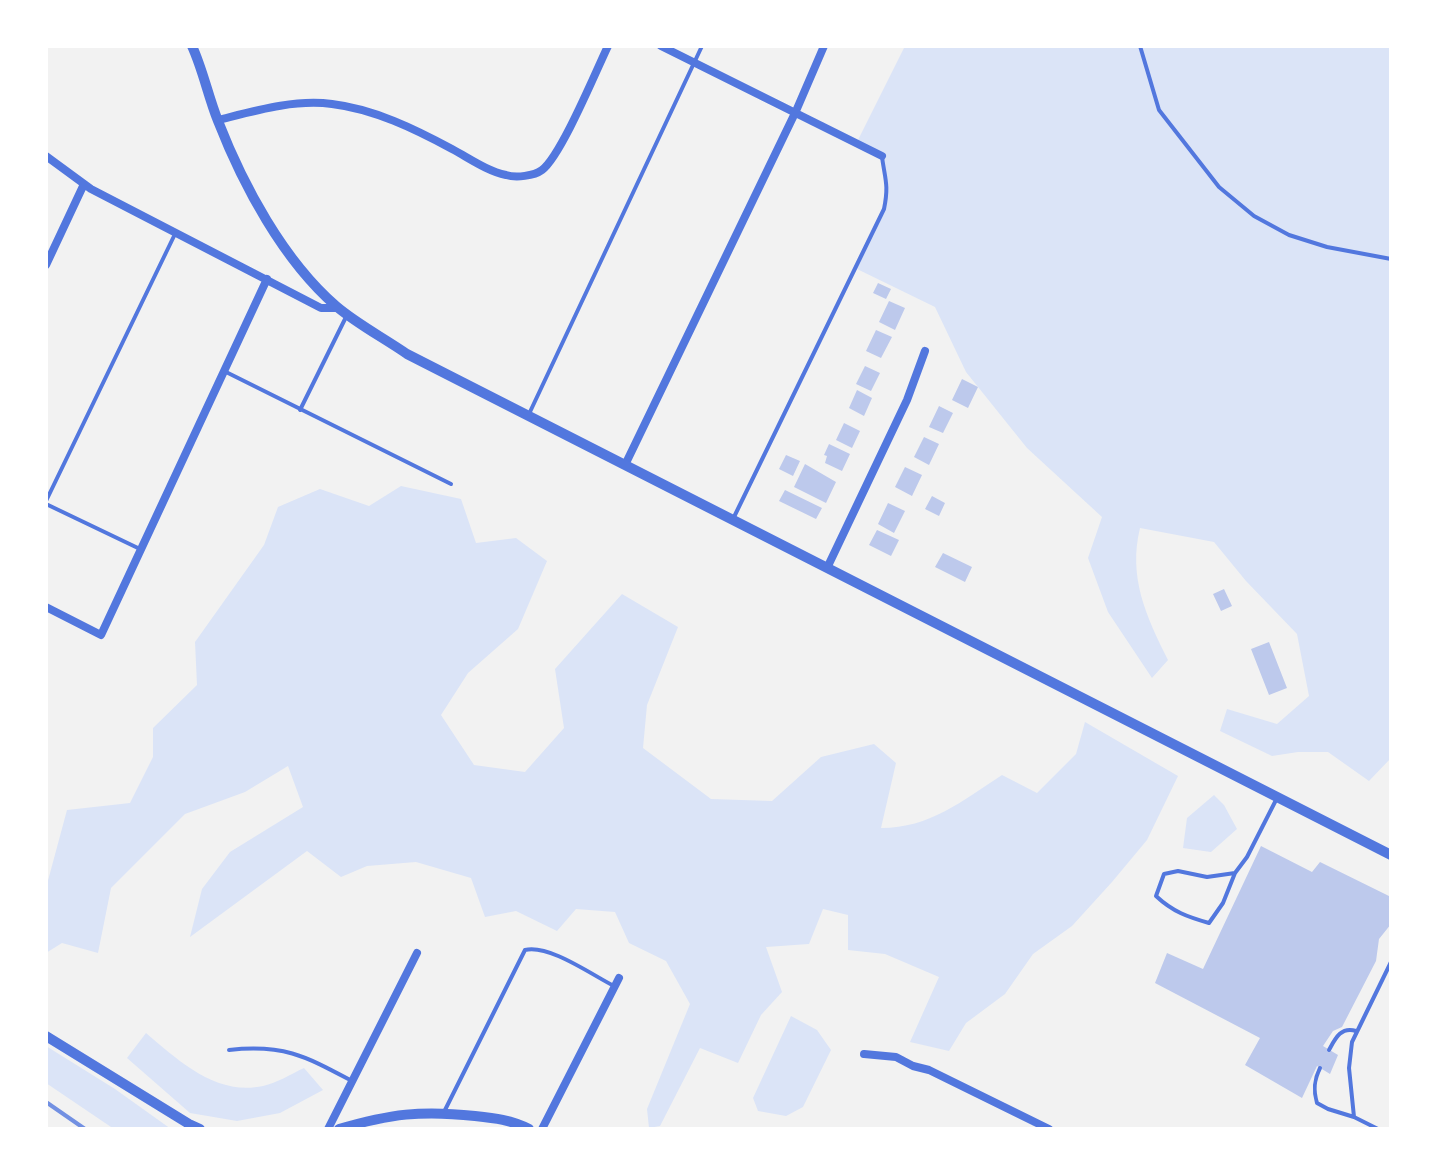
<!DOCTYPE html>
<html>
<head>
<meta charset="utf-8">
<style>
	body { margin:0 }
	#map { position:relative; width:1437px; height:1175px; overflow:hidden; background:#f2f2f2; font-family:Merriweather,serif }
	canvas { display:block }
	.frame { position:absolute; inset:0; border:48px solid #fff; pointer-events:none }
</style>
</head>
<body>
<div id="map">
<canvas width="1437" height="1175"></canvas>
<div class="frame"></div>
</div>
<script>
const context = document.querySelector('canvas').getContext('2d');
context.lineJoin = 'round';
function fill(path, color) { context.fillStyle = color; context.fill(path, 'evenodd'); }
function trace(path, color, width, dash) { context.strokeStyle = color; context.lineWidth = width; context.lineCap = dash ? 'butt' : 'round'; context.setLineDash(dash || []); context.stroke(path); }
fill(new Path2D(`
	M905,46H1391V758L1369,781L1328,752H1298L1272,756L1220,731L1227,709L1277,724L1309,696L1297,634L1246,581L1214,542L1140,528C1128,577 1146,616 1168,660L1152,678L1108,612L1088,558L1102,517L1027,448L966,372L935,307L857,269C867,246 885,219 888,193C889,179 883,169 882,156L856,144Z
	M401,486L461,499L476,543L516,538L547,561L518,629L468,673L441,715L474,765L525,772L564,728L555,669L622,594L678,627L647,705L643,748L711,799L772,801L821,757L874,744L896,763L881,828C930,828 962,801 1002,775L1037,793L1076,754L1085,722L1178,776L1147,840L1112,882L1072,926L1033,954L1005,994L966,1023L949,1051L910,1042L939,977L885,954L848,950V915L823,909L809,944L766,947L782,992L761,1015L738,1063L700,1048L660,1126L649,1128L647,1109L690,1004L666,961L629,943L615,912L576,909L557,931L516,911L485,917L471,878L416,862L367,866L341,877L307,851L190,937L202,889L230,852L303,807L288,766L245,792L185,814L111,888L98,953L62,943L46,953V888L67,810L130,803L153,757V728L197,685L195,642L264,545L278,507L320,489L369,506Z
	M1214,795L1224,805L1237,829L1211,852L1183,848L1187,818Z
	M791,1016L817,1030L831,1050L803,1107L786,1116L758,1111L753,1098Z
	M146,1033C179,1061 216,1096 263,1086C277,1083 291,1074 304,1068L323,1090L280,1113L237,1121L190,1113L127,1058Z
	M46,1046L115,1089L171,1129H114L46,1083Z`), '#dbe4f7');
fill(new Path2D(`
	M878,283L891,289L886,299L873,293Z
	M889,301L905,308L895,330L879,322Z
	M876,330L892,337L881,358L866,351Z
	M865,366L880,373L871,391L856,384Z
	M962,379L978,387L968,408L952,400Z
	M857,390L872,398L864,416L849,408Z
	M939,406L953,413L943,433L929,427Z
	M844,423L860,431L852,448L836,440Z
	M924,437L939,444L929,465L914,457Z
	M829,444L850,454L842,471L825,463L827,456L824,455Z
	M786,455L800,461L793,476L779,469Z
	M805,464L836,482L826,503L794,487Z
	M905,467L922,475L912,496L895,487Z
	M785,490L822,508L816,519L779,501Z
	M932,496L945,503L939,516L925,509Z
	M888,503L905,511L894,533L878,524Z
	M877,530L899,540L891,556L869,545Z
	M943,553L972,567L965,582L935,567Z
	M1224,589L1232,606L1221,611L1213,594Z
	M1269,642L1287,688L1269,695L1251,649Z
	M1261,846L1312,872L1320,862L1391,897V924L1379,939L1376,961L1342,1027L1333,1031L1323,1046L1338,1055L1330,1074L1317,1066L1302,1098L1245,1065L1260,1038L1155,983L1167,953L1203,969Z`), '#bdc9ec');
trace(new Path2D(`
	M1140,46L1159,110L1219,187L1254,216L1289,235L1327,247L1391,259
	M224,371L451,484
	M300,410L347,315
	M529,414L702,46
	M46,501L175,234
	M46,504L140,549
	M733,519L884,209C889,185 885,179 882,157
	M1235,873L1223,903L1209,923C1188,917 1173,912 1156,896L1164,874L1178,871L1207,877L1235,873L1247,857L1276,800
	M229,1050C284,1044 305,1056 352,1081
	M1329,1050C1335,1039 1341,1026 1356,1031
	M1320,1068C1314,1080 1313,1090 1317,1103L1328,1109L1354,1117
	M444,1112L525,950C549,944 592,975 614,986
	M1378,1129L1354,1117L1349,1068L1352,1042L1391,962`), '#5277de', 4);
trace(new Path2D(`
	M661,46L882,156
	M218,120C254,111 294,99 332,104C374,109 415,129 452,149C469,158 487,171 506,175C516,178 534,176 542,170C561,156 596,71 608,46
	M46,156L91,189L321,308H338
	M46,265L84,184
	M625,465L796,111L824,46
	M828,566L907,400L925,351
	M46,607L101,635L267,279
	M864,1054L896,1057L913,1066L929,1070L1049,1129
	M328,1129L417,953
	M542,1129L619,978`), '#5277de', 8);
trace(new Path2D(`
	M192,46C203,70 208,96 218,121C243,185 283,260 336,306C357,324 384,338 407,354L1391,855
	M46,1036L189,1124L200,1129
	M339,1129C390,1114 421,1110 475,1116C494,1118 512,1120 529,1129`), '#5277de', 10);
trace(new Path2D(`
	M46,1102L85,1129`), '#7290e2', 4);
</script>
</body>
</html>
